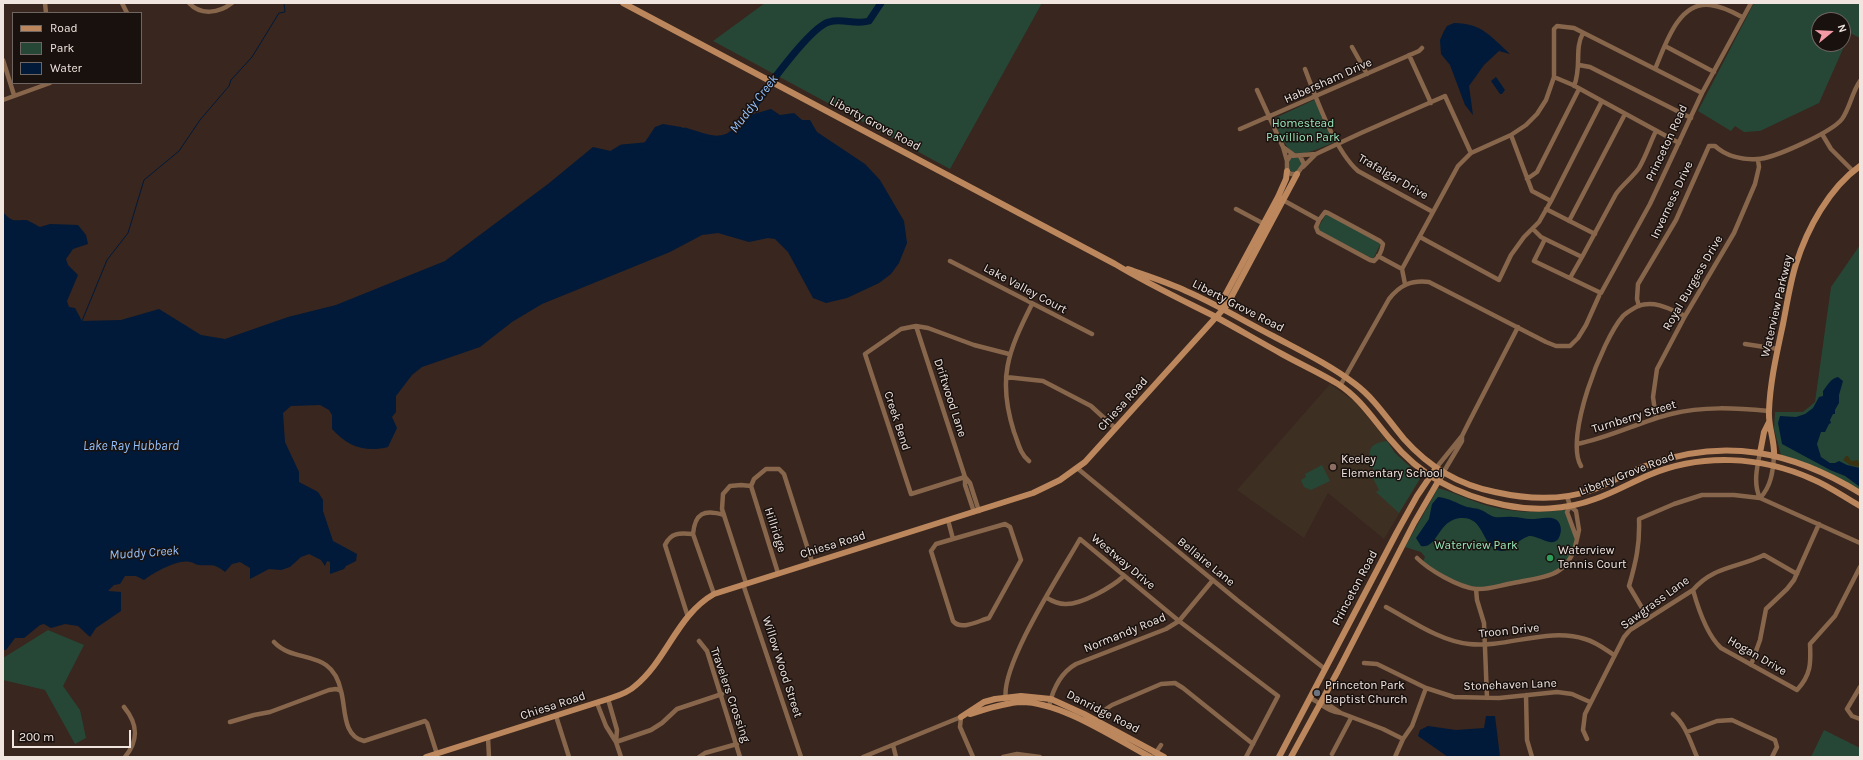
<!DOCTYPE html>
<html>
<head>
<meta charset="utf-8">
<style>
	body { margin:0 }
	#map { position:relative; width:1863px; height:760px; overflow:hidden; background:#38261f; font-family:Karla,sans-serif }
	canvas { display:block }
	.frame { position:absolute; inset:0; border:4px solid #f1e5e0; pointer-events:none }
	.legend { position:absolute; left:12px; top:12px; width:130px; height:72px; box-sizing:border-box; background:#19110e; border:1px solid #6f6662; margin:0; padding:5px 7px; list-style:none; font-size:12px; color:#f1e5e0 }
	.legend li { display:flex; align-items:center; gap:8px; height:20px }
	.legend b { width:20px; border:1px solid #6f6662 }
	.north { position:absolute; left:1811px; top:12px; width:40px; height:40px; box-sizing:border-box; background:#19110e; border:1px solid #6f6662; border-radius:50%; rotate:72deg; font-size:11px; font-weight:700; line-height:16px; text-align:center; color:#f1e5e0 }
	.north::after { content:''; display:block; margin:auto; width:14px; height:18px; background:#f39aa7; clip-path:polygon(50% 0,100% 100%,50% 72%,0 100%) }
	.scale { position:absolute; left:12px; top:730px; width:119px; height:18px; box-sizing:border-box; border:2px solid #f1e5e0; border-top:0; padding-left:5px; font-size:12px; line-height:14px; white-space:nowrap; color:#f1e5e0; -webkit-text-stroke:3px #19110e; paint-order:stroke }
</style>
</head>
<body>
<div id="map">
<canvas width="1863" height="760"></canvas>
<div class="frame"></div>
<ul class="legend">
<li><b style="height:5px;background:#bc875c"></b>Road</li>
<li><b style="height:11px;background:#274736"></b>Park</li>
<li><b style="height:11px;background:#011a39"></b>Water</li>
</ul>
<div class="north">N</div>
<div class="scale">200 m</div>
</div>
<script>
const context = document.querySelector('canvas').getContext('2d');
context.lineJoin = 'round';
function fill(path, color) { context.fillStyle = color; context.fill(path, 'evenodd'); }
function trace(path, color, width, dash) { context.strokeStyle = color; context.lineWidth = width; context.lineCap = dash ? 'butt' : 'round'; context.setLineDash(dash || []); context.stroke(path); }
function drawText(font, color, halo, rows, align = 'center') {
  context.font = font + ' Karla,sans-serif'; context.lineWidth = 3; context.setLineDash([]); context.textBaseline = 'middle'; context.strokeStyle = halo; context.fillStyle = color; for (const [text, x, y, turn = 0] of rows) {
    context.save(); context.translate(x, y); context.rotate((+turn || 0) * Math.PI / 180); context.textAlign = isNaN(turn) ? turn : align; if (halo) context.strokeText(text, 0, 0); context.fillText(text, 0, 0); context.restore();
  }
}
fill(new Path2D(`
	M1330,384L1354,401L1379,430L1395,453L1421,477L1384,539L1328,493L1304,538L1237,490Z`), '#3d2f22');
fill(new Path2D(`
	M765,3H1042L950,169L713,41Z
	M1754,3H1860V38L1850,33L1819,103L1760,131L1744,132L1735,126L1731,131L1698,111ZM1819,20H1843V44H1819Z
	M1316,99L1335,142C1293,159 1292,162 1273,119Z
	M1295,157L1299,158L1302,163C1300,168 1298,172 1292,172L1289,169L1290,159Z
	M1326,214L1381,243L1373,259L1317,230Z
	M1860,245V491L1825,471L1781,455L1774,429L1775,412H1803L1815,402L1831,287Z
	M1387,441L1395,453L1421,477L1399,513L1376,492L1379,490L1374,480L1373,468H1370C1369,450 1367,444 1387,441Z
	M1322,465L1330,481L1311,490L1304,487L1301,480L1306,477L1305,474Z
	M1438,488C1453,492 1467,499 1482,504C1509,513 1537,513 1565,510L1577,539L1573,555L1556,573L1485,588L1461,585L1422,564L1425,557L1421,552L1405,547Z
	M48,630L84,645L63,686L80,710L86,738L75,744L45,690L3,680V658Z
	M1824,730L1860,748V757H1811Z`), '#274736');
fill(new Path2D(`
	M1848,456L1851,461L1858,460L1860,467L1850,465L1843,460L1846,456Z`), '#3a3211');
fill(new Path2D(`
	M1454,23C1482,23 1491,37 1510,54L1499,51L1484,65L1469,86L1473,115L1465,105L1450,65L1441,54L1440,40L1444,31L1447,26Z
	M1496,77L1505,90L1502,94H1500L1491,81Z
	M771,109L780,115L794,113L802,120H810L817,132L865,164L880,180L904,221L907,243L899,263L891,274L879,283L847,298L826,303L813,298L788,252L775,239L768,238L749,242L718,233L702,235L670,252L542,304L512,322L480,347L422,367L412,375L396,396V412L392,417L397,428L388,447C365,453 347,446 332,429V415L329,410L320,405L291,406L283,413L285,442L299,472V482L318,492L323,500V511L333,541L357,554L356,561L346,566L344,569L330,574V562L327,561L325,566L321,560L309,554L301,557L290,567L281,570L269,569L250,579V568L240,562L232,564L225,572C214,563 212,566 199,565C195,565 194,562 190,562C177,559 154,573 144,580L136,576H125L120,584L114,585L108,591L121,592V611L96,628L90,637L78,626L65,624L51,628L44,624L40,625L24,638H15L6,650H3V212C13,223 13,220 26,220C30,221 36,225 40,227L50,224L78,225L86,235L88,244L73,249L66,259L68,265L78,275L67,301L69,307L75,308L82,321L121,320L159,309L201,335L225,339L288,317L336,305L445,261L548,184L593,147L615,152L639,146L645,142L655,127L663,124L681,127L710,141H718L750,115Z
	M1838,377L1843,381L1839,395V403L1835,410V414H1833L1830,420L1831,423L1829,424L1825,432H1821L1817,444L1821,457L1830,463H1835L1839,461L1847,465L1860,468V487L1845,476L1830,470L1782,444L1778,423L1780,416L1796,417L1805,414L1813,408L1819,397L1823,396V391C1827,386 1831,378 1838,377Z
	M1438,497C1449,498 1456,503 1467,507C1471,508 1477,508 1481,510C1486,512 1490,516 1495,517C1501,518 1507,516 1513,517C1519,517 1525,519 1531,519C1538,519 1549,516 1555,519C1561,522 1562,530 1560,535C1555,551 1539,535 1529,536C1517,539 1510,555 1497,550C1481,543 1484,516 1460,518C1437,521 1438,549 1421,546L1416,538L1429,519L1432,504Z
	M1486,716H1495L1500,757H1448L1418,736L1420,730L1428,726L1456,730L1484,728Z`), '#011a39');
trace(new Path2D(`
	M82,321L107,260L128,233L144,180L179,151L200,120L229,86L231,80L252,57L279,13L285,12L284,3`), '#011a39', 1);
trace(new Path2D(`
	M739,127C754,106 808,27 829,22C842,18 855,25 869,21L881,3
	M685,131C698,135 715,143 728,137
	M611,158L612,154L622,148L644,146`), '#011a39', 7);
trace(new Path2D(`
	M45,3L46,13
	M122,3L127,13
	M189,3C201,16 219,13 232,3
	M1665,46L1714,72
	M1352,47L1367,74
	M1409,55L1431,103
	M3,60L14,95
	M1579,65L1590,67L1691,118
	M1305,69C1316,98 1335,151 1358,171L1433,212
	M1554,77L1573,85L1602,101
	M1574,86C1582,67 1574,49 1583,33
	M1257,90L1283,147
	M1702,93L1655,69C1665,46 1678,1 1710,5C1721,6 1733,12 1742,17
	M3,100L50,83
	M1240,129L1419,51L1422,48
	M1822,134L1831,149L1853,171
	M1316,154L1361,133L1445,96L1471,153
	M1300,156L1304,164L1297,174H1291L1287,171V161L1290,156L1316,154L1303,167
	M1287,161L1283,147L1294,155
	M1527,179L1537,172L1579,89
	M1281,199L1319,220L1316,227L1318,232L1370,260L1374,261C1379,257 1382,250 1383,244L1380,241L1328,213L1325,212L1319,220
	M1551,201L1602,101L1679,143
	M1236,209L1266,225
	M1546,209L1595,234
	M1569,221L1625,114
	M1533,229L1541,237L1582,257L1616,194C1623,184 1632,178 1639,168C1646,156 1650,143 1656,131
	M1420,237L1499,280L1511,255L1524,237L1539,222L1551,201L1532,191L1511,135
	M1545,239L1534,261L1601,293L1650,204L1702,93L1751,3
	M1378,256L1402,269
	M950,261L1092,334
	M1570,278L1582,257
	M1405,284L1402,269L1458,166L1471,153L1511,135L1526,125L1537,114L1546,100L1554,77V29L1557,26L1574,28L1655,69
	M1639,306L1637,299L1638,284L1676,220L1709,146H1715C1726,156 1742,160 1757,159C1773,159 1832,132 1842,119C1850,108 1852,92 1860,81
	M916,326L965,477L911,494L865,354L901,329L916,326L928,328L974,345L1009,354
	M1745,344L1778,349
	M1006,377L1043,381L1091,406L1115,428
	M1340,386L1389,299C1400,285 1411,280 1429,282L1546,342L1556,346H1570L1578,338L1586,325L1599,296
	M1656,418L1653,397L1657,369L1685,316L1734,233L1755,184L1759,167L1758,160
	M1577,444C1609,438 1639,422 1671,414C1703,406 1736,408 1769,411
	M1760,453C1757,467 1753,484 1760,498C1771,487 1773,471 1774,456
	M1029,461C1020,454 1018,442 1014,432C997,378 1008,352 1032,304
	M1581,466C1564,438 1602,340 1623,316C1627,312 1633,309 1638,306C1655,300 1670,309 1685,316
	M1077,468L1237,600L1325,669
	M1436,468L1462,436
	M1443,473L1462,441V436L1469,422L1518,327
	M751,486L754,479L766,469H779L784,474L812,562
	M1567,496L1570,506L1567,512L1577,539L1579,530L1576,511L1570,506
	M974,512L965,485V477L970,483L979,511
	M948,520L953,539L936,544L931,551L953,621C961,631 978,621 989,618L1021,560L1010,527L1005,524L953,539
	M1417,558C1429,570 1458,587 1476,589C1488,590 1501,585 1513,583C1546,576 1569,578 1577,539
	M746,583L722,509L723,494L730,486L741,485L751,486L778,573
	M743,584L801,757
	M1476,589L1477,600L1484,623L1487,698
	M1693,590C1698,608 1707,635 1721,648L1797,690C1811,675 1811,663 1810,644L1835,616L1860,567
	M714,594L693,534C695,513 704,509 724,515
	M1047,598C1052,601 1058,604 1065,604C1081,605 1112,587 1124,576
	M1386,607C1412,621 1440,641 1469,644C1507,648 1548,627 1585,639C1596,642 1605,649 1614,655
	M688,617L665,545C671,532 680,533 693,534
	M1648,618L1629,586C1636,562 1640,544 1639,519L1674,504L1702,495H1734L1760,498L1860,543
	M699,641L707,651L740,757
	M274,642C295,665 332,647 341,691
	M1364,663L1377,664L1426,688L1454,697L1499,698L1557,692L1572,694L1590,702
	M1751,665L1760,640L1766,609L1787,589L1794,580L1819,524
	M1860,687L1847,709L1852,716L1860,719
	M1526,695L1527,740L1532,757
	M1310,698C1321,703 1328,712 1341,713L1326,703H1320
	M1006,700C999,667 1062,571 1080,539L1179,621L1278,696L1246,757
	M597,703L606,726L616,742L617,730L608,699
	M1049,706C1053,689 1060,673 1076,664L1166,629L1179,621L1213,580
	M124,707C138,724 139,740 125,757
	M1341,713L1383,729L1403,739
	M1673,714C1686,725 1690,741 1697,757
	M556,716L569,757
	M961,717L960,727L973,757
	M230,722L254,715L270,712L329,690L336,689L341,691C346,708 342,736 364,741L425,721L427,723L437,754
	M1096,722L1106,709L1112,705L1161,684L1175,683L1183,688L1253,744
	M1687,732L1717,721L1732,720L1775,740L1777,747L1772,757
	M488,738L489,757
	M1587,739L1583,730L1585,714L1624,637L1630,630L1693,590C1713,566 1738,568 1764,555L1797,574
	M893,745L896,757
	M1332,754L1351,718
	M621,757L616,742L651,730L662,723L677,709L722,694
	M699,757L705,753L737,744
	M863,757L961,717
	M1003,757L1017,754L1040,757
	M1153,757L1161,745
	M1395,757L1403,739L1412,726L1426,688`), '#87664b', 4.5);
trace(new Path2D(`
	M623,3L1115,264C1148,284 1182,300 1216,317C1238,329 1260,342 1282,354C1300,364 1320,373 1338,384C1360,398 1373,419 1390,439C1420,476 1457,495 1504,505C1533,511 1566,510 1595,499C1613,493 1630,483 1649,475C1701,453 1761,456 1812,479C1829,486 1844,497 1860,506
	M1128,269C1147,276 1167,282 1186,291C1216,304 1244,321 1273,336C1301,351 1330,365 1355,384C1375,399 1388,420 1404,439C1428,466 1459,485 1495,492C1526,499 1561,501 1592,490C1611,483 1629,471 1648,465C1724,437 1792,451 1860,493
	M1222,309V301L1278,197L1286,179L1287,171
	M1760,453L1764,432L1769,422
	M1774,456C1775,441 1768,427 1769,411C1770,382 1777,352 1783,324C1787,304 1790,283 1796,264C1807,229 1829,188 1860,166
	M970,714C987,709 1003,703 1021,702C1061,702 1114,738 1150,757
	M961,717L984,702L995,699L1021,696L1051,699L1084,714L1164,757
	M426,757L608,699C617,696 628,693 635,686C667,660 677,615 714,594L1033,493L1060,480L1085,462L1227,305L1297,174
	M1279,757L1397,532L1417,496L1436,468
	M1291,757L1338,671L1414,523L1443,473`), '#bc875c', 6);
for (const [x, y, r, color] of [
	[1333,467,4,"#8d6e63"],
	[1550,558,4,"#2e9e5b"],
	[1317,693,4,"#6b7280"]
]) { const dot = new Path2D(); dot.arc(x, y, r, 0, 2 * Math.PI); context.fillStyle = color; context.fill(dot); trace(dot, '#19110e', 1.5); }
drawText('12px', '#f1e5e0', '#19110e', [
	["Habersham Drive",1328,81,-24],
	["Liberty Grove Road",875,124,28],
	["Princeton Road",1667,143,-65],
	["Trafalgar Drive",1393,177,30],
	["Inverness Drive",1672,200,-65],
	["Royal Burgess Drive",1693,283,-60],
	["Lake Valley Court",1025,289,28],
	["Liberty Grove Road",1238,306,27],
	["Waterview Parkway",1777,306,-77],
	["Driftwood Lane",950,398,72],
	["Chiesa Road",1123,404,-48],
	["Turnberry Street",1634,417,-17],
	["Creek Bend",897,421,72],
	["Liberty Grove Road",1627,474,-21],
	["Hillridge",775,530,72],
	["Chiesa Road",833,545,-17],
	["Westway Drive",1123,562,40],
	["Bellaire Lane",1206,562,39],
	["Princeton Road",1355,588,-62],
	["Sawgrass Lane",1655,603,-36],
	["Troon Drive",1509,631,-6],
	["Normandy Road",1125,633,-22],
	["Hogan Drive",1757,656,30],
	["Willow Wood Street",782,667,72],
	["Stonehaven Lane",1510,685,-2],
	["Travelers Crossing",730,695,71],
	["Chiesa Road",553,706,-18],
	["Danridge Road",1103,712,27]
]);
drawText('12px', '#97e6bb', '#19110e', [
	["Homestead",1303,124],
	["Pavillion Park",1303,138],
	["Waterview Park",1476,546]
]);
drawText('12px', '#f1e5e0', '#19110e', [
	["Keeley",1341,460],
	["Elementary School",1341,474],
	["Waterview",1558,551],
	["Tennis Court",1558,565],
	["Princeton Park",1325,686],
	["Baptist Church",1325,700]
], 'left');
drawText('italic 13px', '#93c2fe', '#19110e', [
	["Muddy Creek",754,104,-52],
	["Lake Ray Hubbard",131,446],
	["Muddy Creek",144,553,-4]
]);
</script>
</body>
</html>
